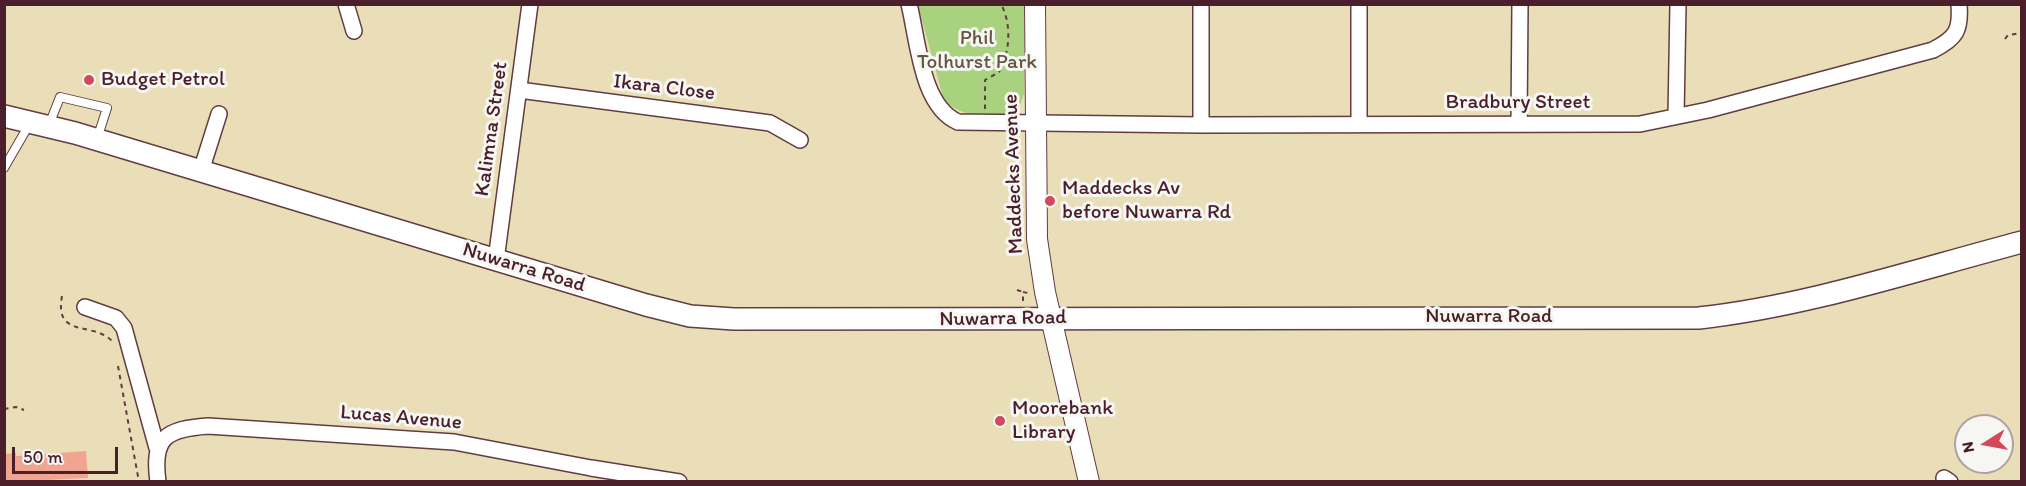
<!DOCTYPE html>
<html>
<head>
<meta charset="utf-8">
<style>
	body { margin:0 }
	#map { position:relative; width:2026px; height:486px; overflow:hidden; background:#eadeb9; font-family:Itim,sans-serif }
	canvas { display:block }
	.frame { position:absolute; inset:0; border:6px solid #4a1f2b; pointer-events:none }
	.north { position:absolute; left:1954px; top:414px; width:60px; height:60px; box-sizing:border-box; background:#f6f6f2; border:2px solid #b1a0a2; border-radius:50%; rotate:259deg; font-size:16px; font-weight:700; line-height:24px; text-align:center; color:#4a1f2b }
	.north::after { content:''; display:block; margin:auto; width:21px; height:27px; background:#d1495b; clip-path:polygon(50% 0,100% 100%,50% 72%,0 100%) }
	.scale { position:absolute; left:12px; top:447px; width:106px; height:27px; box-sizing:border-box; border:3px solid #4a1f2b; border-top:0; padding-left:8px; font-size:18px; line-height:21px; white-space:nowrap; color:#4a1f2b; -webkit-text-stroke:4px #f6f6f2; paint-order:stroke }
</style>
</head>
<body>
<div id="map">
<canvas width="2026" height="486"></canvas>
<div class="frame"></div>
<div class="north">N</div>
<div class="scale">50 m</div>
</div>
<script>
const context = document.querySelector('canvas').getContext('2d');
context.lineJoin = 'round';
function fill(path, color) { context.fillStyle = color; context.fill(path, 'evenodd'); }
function trace(path, color, width, dash) { context.strokeStyle = color; context.lineWidth = width; context.lineCap = dash ? 'butt' : 'round'; context.setLineDash(dash || []); context.stroke(path); }
function drawText(font, color, halo, rows, align = 'center') {
  context.font = font + ' Itim,sans-serif'; context.lineWidth = 6; context.setLineDash([]); context.textBaseline = 'middle'; context.strokeStyle = halo; context.fillStyle = color; for (const [text, x, y, turn = 0] of rows) {
    context.save(); context.translate(x, y); context.rotate((+turn || 0) * Math.PI / 180); context.textAlign = isNaN(turn) ? turn : align; if (halo) context.strokeText(text, 0, 0); context.fillText(text, 0, 0); context.restore();
  }
}
fill(new Path2D(`
	M918,5H1024V94L1018,111C994,122 963,117 944,101Z`), '#a8d27e');
fill(new Path2D(`
	M86,451L88,478L4,482V454L16,453V456Z`), '#f0a591');
const service = new Path2D(`
	M49,125L60,97L107,108L97,139
	M4,168L30,123`);
const minor = new Path2D(`
	M346,4L354,31
	M909,4C918,40 921,106 958,122L1201,125L1640,124L1708,110L1933,50C1956,38 1961,31 1959,4
	M519,90L770,123L800,140
	M1676,116L1678,4
	M1359,124V4
	M1519,124L1520,4
	M1201,125V4
	M201,171L219,114
	M496,260L530,4
	M85,307L116,318L124,328L157,448
	M1944,478L1950,482
	M158,482C152,438 165,429 208,426L454,442L591,468L679,482`);
const tertiary = new Path2D(`
	M1035,4L1037,239L1045,292L1089,482`);
const secondary = new Path2D(`
	M4,116L75,133L646,305L690,316L734,319L1699,318C1808,306 1915,270 2022,242`);
trace(service, '#623c40', 10);
trace(minor, '#623c40', 18);
trace(tertiary, '#623c40', 22);
trace(secondary, '#623c40', 24);
trace(new Path2D(`
	M2005,39L2008,35L2022,33
	M985,109V80L999,72C1010,52 1012,25 1001,4
	M1017,290L1023,292
	M62,296C54,339 93,321 112,341
	M1023,301V292L1028,293
	M118,366L139,482
	M4,409L16,407L24,410`), '#623c40', 2, [4.5, 4.5]);
trace(service, '#fff', 8);
trace(minor, '#fff', 15);
trace(tertiary, '#fff', 20);
trace(secondary, '#fff', 21);
for (const [x, y, r, color] of [
	[89,80,6,"#d1495b"],
	[1050,201,6,"#d1495b"],
	[1000,421,6,"#d1495b"]
]) { const dot = new Path2D(); dot.arc(x, y, r, 0, 2 * Math.PI); context.fillStyle = color; context.fill(dot); trace(dot, '#f6f6f2', 2); }
drawText('21px', '#654', '#f6f6f2', [
	["Phil",977,39],
	["Tolhurst Park",977,63]
]);
drawText('21px', '#4a1f2b', '#f6f6f2', [
	["Budget Petrol",101,80],
	["Maddecks Av",1062,189],
	["before Nuwarra Rd",1062,213],
	["Moorebank",1012,409],
	["Library",1012,433]
], 'left');
drawText('21px', '#4a1f2b', '#f6f6f2', [
	["Ikara Close",664,88,7],
	["Bradbury Street",1518,103],
	["Kalimna Street",492,129,-82],
	["Maddecks Avenue",1014,174,-92],
	["Nuwarra Road",524,268,17],
	["Nuwarra Road",1489,317],
	["Nuwarra Road",1003,319,-1],
	["Lucas Avenue",401,418,5]
]);
</script>
</body>
</html>
